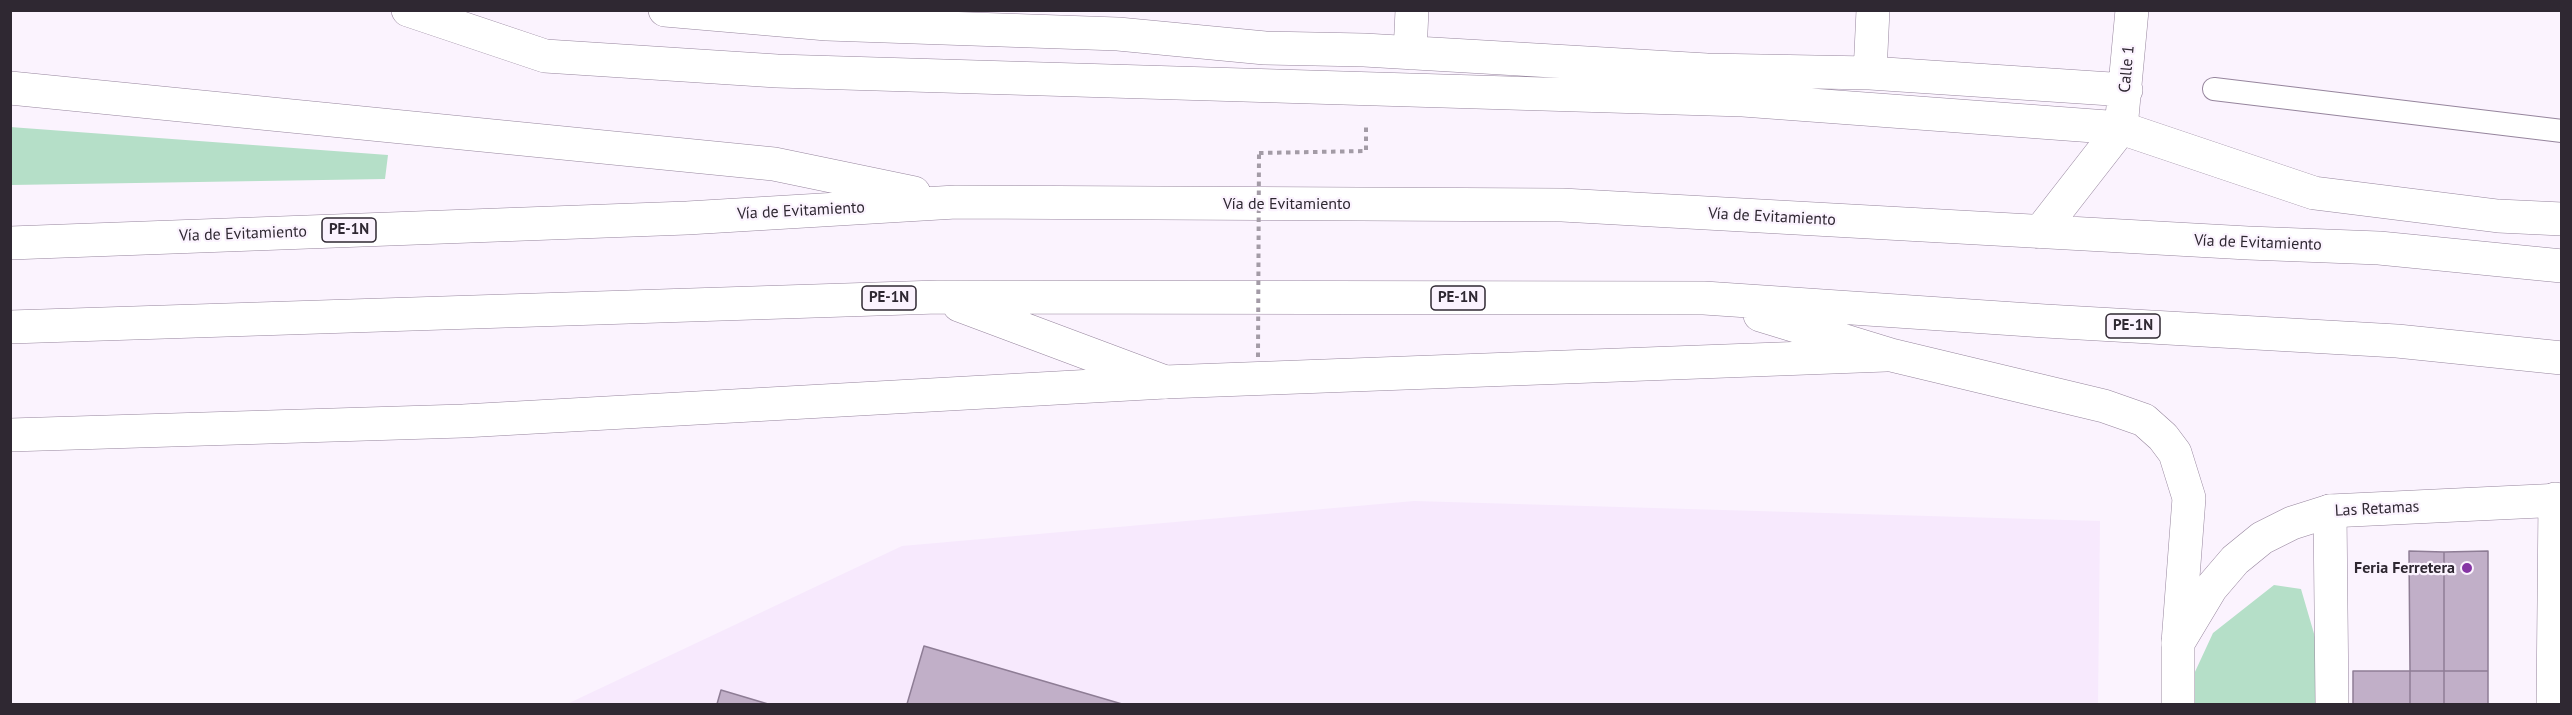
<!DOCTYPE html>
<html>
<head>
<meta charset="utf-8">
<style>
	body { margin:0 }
	#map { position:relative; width:2572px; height:715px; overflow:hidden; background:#fbf3fe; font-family:"PT Sans",sans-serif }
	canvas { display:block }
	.frame { position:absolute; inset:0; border:12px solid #2f2832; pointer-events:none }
</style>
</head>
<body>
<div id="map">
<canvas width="2572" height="715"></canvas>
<div class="frame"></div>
</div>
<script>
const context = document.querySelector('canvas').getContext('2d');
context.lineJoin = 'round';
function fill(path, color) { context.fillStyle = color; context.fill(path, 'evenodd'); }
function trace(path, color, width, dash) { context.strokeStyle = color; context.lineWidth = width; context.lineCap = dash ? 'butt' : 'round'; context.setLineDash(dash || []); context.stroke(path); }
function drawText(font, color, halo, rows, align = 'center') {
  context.font = font + ' "PT Sans",sans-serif'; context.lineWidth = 4.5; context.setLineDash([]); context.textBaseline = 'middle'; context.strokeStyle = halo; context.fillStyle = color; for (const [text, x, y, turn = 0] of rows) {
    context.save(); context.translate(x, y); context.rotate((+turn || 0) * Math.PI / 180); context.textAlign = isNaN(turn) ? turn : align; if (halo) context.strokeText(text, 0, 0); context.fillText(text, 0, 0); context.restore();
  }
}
fill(new Path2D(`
	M1414,501L2100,521L2098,704H567L902,546Z`), '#f7e9fd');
fill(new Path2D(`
	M10,127L388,155L385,179L11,185Z
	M2274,585L2301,589L2315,637L2318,704H2188L2194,674L2213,633Z`), '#b5dfc8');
const building = new Path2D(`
	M2409,551L2444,552V671H2410Z
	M2488,551V671H2444V552Z
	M924,646L1122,704H907Z
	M2353,671H2410V704H2353Z
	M2410,671H2444V704H2410Z
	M2444,671H2488V704H2444Z
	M721,690L768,704H717Z`);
fill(building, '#c1afc8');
trace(building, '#8e7d95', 1.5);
const service = new Path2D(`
	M2214,89L2562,131`);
const minor = new Path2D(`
	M408,10L545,56L777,71L1743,100L2121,128L2132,10
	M665,10L827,24L1118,34L1265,48L1364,50L1707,70L1870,73L2126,90
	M1410,53L1412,10
	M1870,73L1873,10
	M10,435L463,421L1165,382L1886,355
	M2330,511L2332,704
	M2553,704L2555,499`);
const secondary = new Path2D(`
	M2178,704V643L2211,588L2235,560L2262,538L2292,523L2330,511L2562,500`);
const motorway = new Path2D(`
	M10,88L774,164L914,193
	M2040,232L2121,128L2314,193L2498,216L2562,219
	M10,243L687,218L956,202L1562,205L2248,243L2379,248L2562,266
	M959,305L1165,382
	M1760,315L1891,355L2104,406L2144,420L2163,437L2175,453L2189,498L2178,643
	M10,327L938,297L1704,298L2045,321L2397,341L2562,358`);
trace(service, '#96859d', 24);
trace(minor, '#96859d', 34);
trace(secondary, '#96859d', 34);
trace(motorway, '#96859d', 34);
trace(new Path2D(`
	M1259,153L1366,151V124`), '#a39ba6', 4, [4.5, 4.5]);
trace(service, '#fff', 22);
trace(minor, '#fff', 33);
trace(secondary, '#fff', 33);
trace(motorway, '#fff', 33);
trace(new Path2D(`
	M1258,357L1259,153`), '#a39ba6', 4, [4.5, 4.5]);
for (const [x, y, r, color] of [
	[2467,568,6,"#8635a4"]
]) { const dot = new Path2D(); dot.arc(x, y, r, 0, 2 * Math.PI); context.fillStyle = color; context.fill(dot); trace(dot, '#fbf3fe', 2); }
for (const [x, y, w] of [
	[349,230,54],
	[889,298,54],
	[1458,298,54],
	[2133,326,54]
]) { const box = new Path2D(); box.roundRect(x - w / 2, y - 12, w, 24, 4.5); context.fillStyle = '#fbf3fe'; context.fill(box); trace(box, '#2f2832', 1.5); }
drawText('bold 15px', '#2f2832', null, [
	["PE-1N",349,230],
	["PE-1N",889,298],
	["PE-1N",1458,298],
	["PE-1N",2133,326]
]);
drawText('16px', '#2f2832', '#fbf3fe', [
	["Calle 1",2127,69,-85],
	["Vía de Evitamiento",1287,204],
	["Vía de Evitamiento",801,211,-3],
	["Vía de Evitamiento",1772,217,3],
	["Vía de Evitamiento",243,234,-2],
	["Vía de Evitamiento",2258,243,2],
	["Las Retamas",2377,509,-3]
]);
drawText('bold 16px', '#2f2832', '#fbf3fe', [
	["Feria Ferretera",2455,568]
], 'right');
</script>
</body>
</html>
